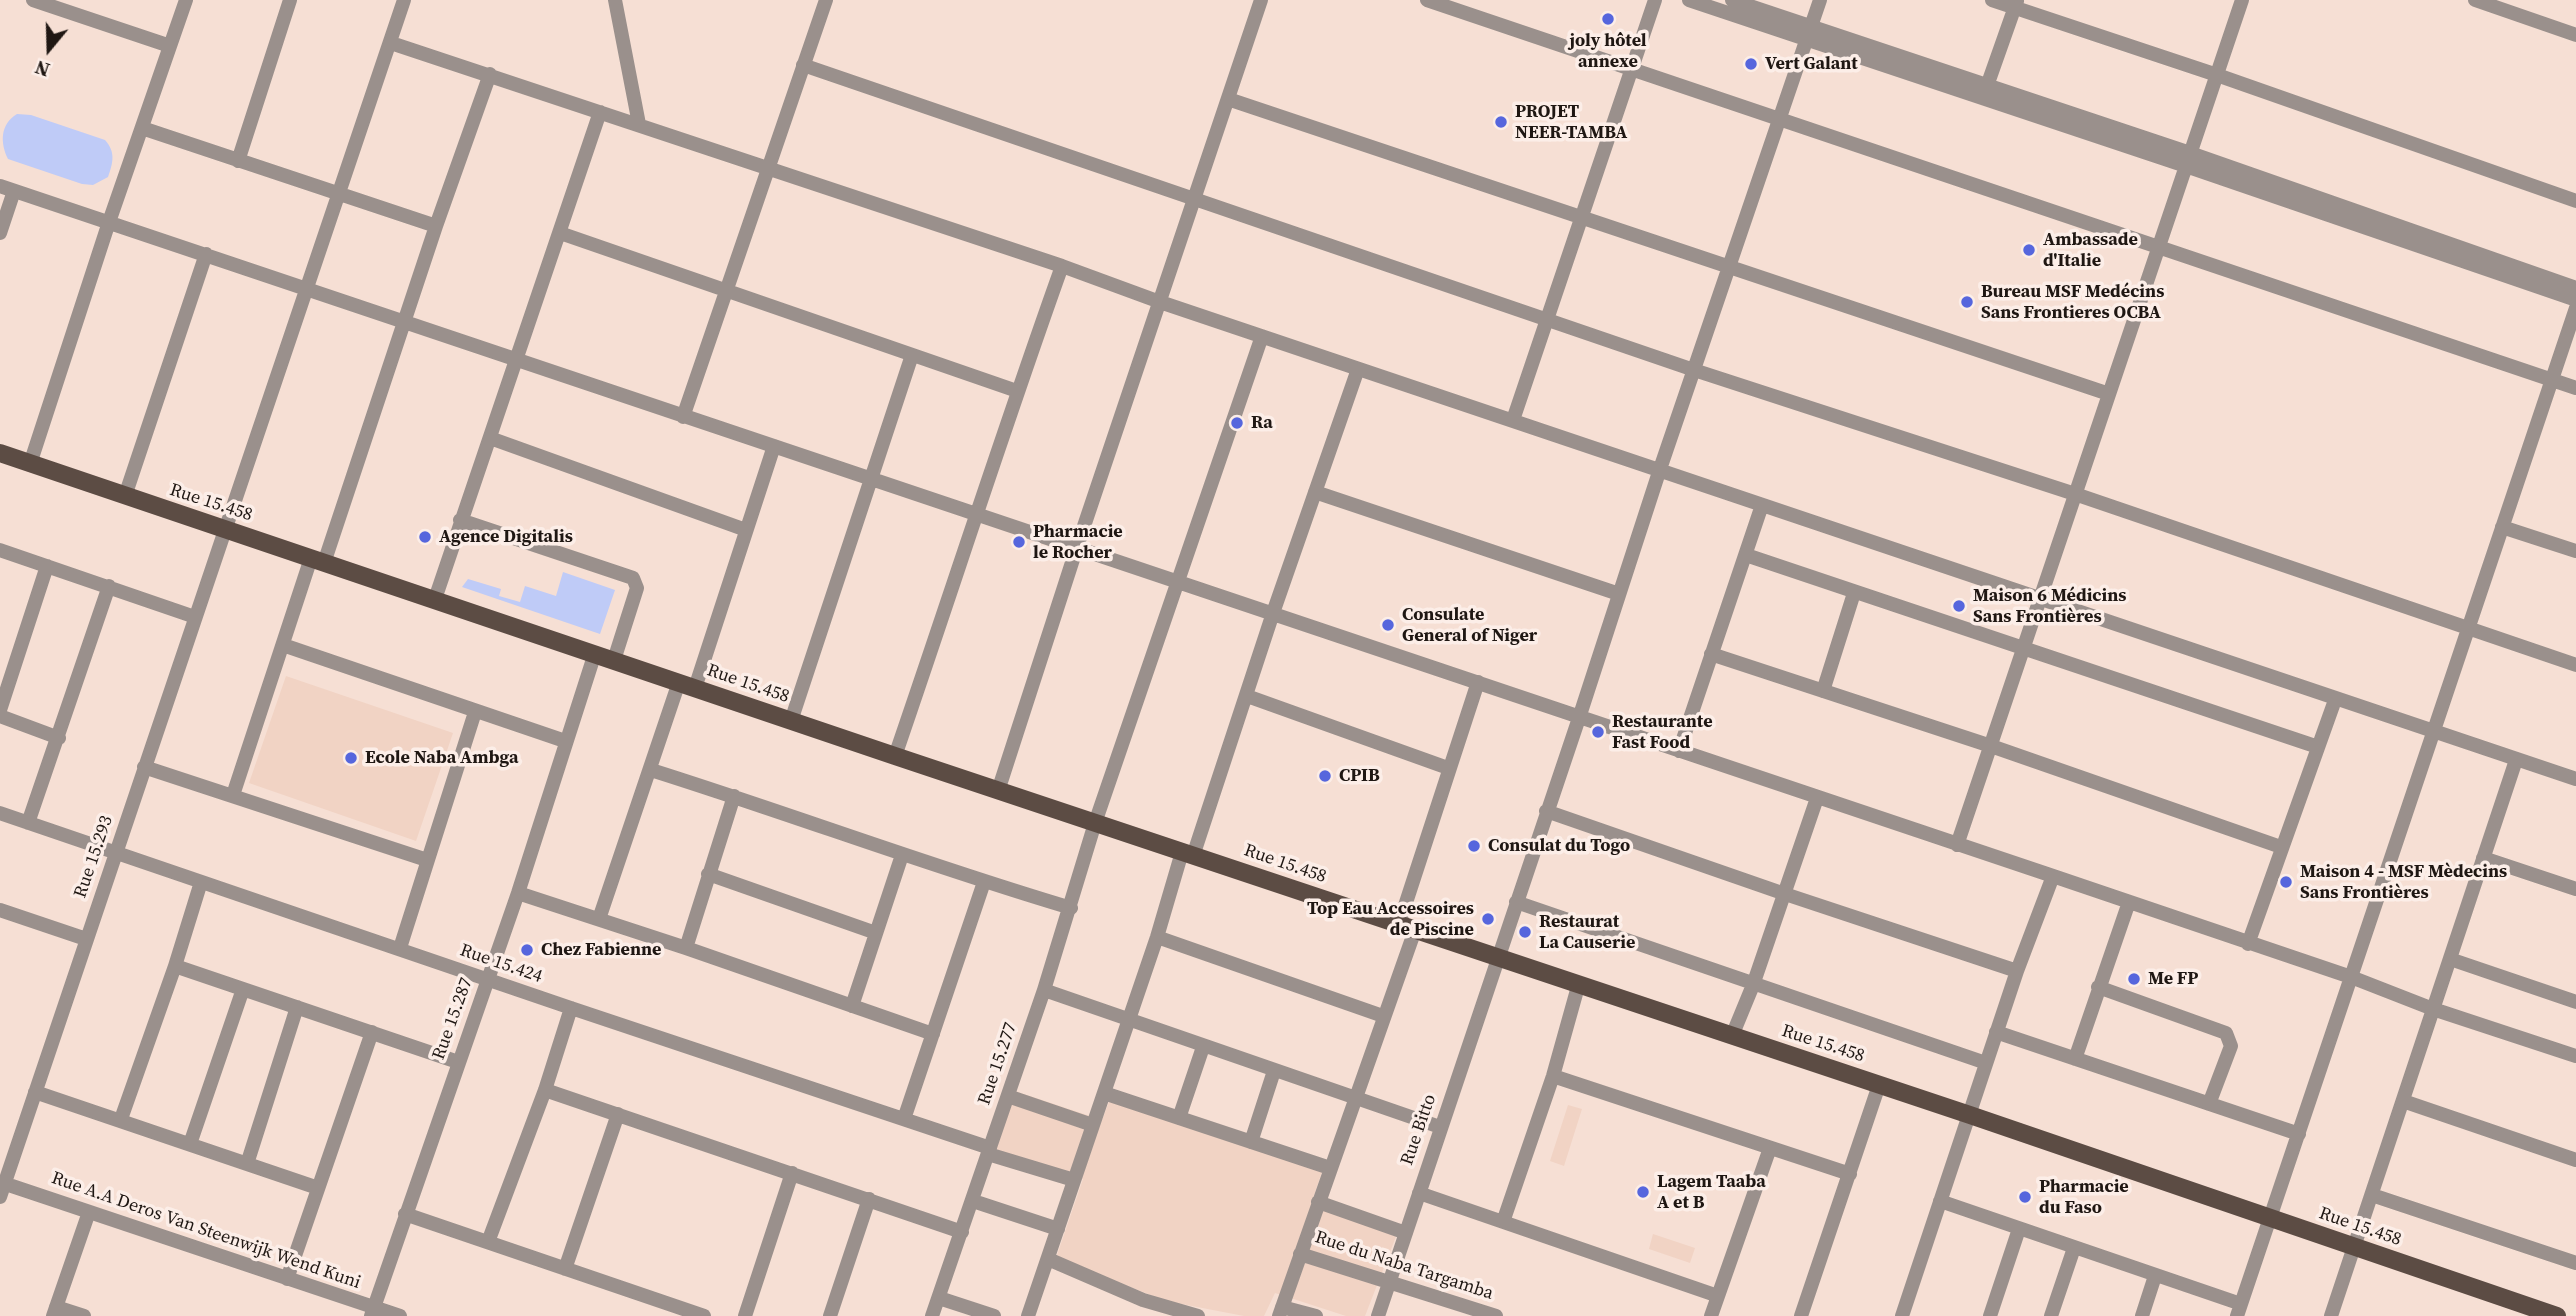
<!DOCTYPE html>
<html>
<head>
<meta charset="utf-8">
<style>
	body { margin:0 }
	#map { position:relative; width:2576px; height:1316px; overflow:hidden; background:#f6dfd4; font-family:"Source Serif 4",serif }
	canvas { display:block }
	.north { position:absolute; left:14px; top:14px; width:70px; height:70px; -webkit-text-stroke:5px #fceee8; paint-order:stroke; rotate:199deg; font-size:19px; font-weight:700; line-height:28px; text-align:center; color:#1f1713 }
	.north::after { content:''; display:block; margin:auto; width:24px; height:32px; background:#1f1713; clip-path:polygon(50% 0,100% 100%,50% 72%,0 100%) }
</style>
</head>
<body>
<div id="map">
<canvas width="2576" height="1316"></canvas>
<div class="north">N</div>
</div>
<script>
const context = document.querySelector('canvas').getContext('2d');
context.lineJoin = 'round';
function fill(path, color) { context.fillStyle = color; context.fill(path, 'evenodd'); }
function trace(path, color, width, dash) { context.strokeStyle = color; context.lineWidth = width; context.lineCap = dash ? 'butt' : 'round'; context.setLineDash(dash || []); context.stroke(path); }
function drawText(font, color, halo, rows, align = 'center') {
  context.font = font + ' "Source Serif 4",serif'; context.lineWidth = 7; context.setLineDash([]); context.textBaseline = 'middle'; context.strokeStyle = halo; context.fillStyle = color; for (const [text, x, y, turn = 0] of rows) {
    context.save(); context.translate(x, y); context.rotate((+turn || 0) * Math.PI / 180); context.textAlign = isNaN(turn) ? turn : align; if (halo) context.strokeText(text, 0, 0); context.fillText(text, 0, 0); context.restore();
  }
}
fill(new Path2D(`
	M286,676L453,733L416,841L249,783Z
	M1015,1091L1102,1120L1110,1099L1323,1169L1311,1204L1397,1234L1365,1316H1346L1275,1293L1264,1316H1244L1166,1301L1056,1258L1083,1179L996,1150Z
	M1568,1105L1582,1109L1564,1166L1550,1161Z
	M1653,1234L1695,1248L1690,1263L1649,1249Z`), '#f1d3c4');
fill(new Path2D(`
	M17,114L31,115L105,140C116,152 113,163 108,177L93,185L82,184L8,159C0,143 0,124 17,114Z
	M563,572L615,590L600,634L462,587L468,579L501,589L499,596L520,602L525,586L556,596Z`), '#bfcbf7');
trace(new Path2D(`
	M33,0L170,46
	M615,0L639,124
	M1427,0L2576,388
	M1689,0L2186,166L2576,300
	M1732,0L2190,153L2576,288
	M1992,0L2217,75L2576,201
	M2475,0L2576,35
	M391,43L1062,266L1160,302L2576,779
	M803,65L1694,370L2075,494L2576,665
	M1987,86L2017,1
	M1228,99L2109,394
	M142,128L436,226
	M238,161L290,0
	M0,186L2053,876L2351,977L2433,1009L2576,1056
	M0,233L14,191
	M560,233L1017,391
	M683,417L826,0
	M1513,420L1655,0
	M490,438L746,530
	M30,464L109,222L186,0
	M1315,492L1619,594
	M125,496L206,254
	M460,520L633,578L637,588L614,660
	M2502,527L2576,551
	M0,550L195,617
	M1746,555L2318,747
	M324,563L436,226L490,74
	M435,599L600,112
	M283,645L565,741
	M1711,654L1991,746L2281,847
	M695,688L774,446
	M1823,691L1854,593
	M1247,696L1448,768
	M0,710L47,566
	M0,716L59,738
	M791,721L912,355
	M1679,751L1762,505
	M895,756C951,593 1004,428 1062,266
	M144,767L427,860
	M651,770C791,814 929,866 1071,908
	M998,791L1077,547L1261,0
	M233,795L311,558
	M1546,811L1785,894L2017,971
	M0,813L571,1008L990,1148
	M28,823L109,586
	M1957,845L2242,0
	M1193,856L1273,613L1358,369
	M2483,858L2576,889
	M708,874L876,933
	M518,893L686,948L933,1034
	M1516,902L1986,1063
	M0,910L86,939
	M599,919L679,682
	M1399,924L1478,682
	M1157,937L1383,1016
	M2248,944L2335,700
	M400,948L475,712
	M686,948L734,796
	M2450,959L2576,1002
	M175,966L458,1062
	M2098,987L2226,1033L2231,1046L2209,1104
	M1044,990L1440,1127
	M852,1006L902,855
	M1996,1032L2299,1134
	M1732,1036L1753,985L1817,798
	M2075,1059L2129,902
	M1553,1076L1850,1174
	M545,1090L962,1232
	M35,1092L318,1188
	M1104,1093L1330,1168
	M1008,1096L1093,1125
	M2403,1101L2576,1160
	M1179,1118L1203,1047
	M121,1119L175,966L201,882
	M904,1119L984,882
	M1251,1142L1274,1071
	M190,1144L243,989
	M988,1154L1074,1180
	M247,1164L297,1007
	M0,1182L400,1316
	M1419,1193L1718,1296
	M2372,1195L2576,1263
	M0,1197L404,0
	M973,1201L1058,1229
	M1940,1201L2241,1304
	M1318,1202L1406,1233
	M405,1214L704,1316
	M1503,1222L1553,1076L1579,983
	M488,1242L545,1090L571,1008
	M1300,1254L1496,1316
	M1048,1259L1143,1300L1198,1316
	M565,1269L618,1114
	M287,1279L372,1032
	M939,1298L994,1316
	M56,1307L84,1316
	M1282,1307L1316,1316
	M53,1316L89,1212
	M371,1316L518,893L595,653
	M745,1316L792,1173
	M830,1316L869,1199
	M932,1316L1044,990L1095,823L1262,336
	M1028,1316L1157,937L1182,852
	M1279,1316L1415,930
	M1378,1316L1579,718L1660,469L1820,0
	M1711,1316L1770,1148
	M1801,1316L1879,1085
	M1902,1316L2017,971L2053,876
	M1990,1316L2019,1229
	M2051,1316L2074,1248
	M2142,1316L2155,1276
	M2237,1316L2576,308
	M2331,1316L2516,760`), '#9a908c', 14);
trace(new Path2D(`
	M0,453L895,756L1970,1115L2557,1316`), '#5c4c44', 18);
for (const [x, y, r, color] of [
	[1608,19,7,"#5666dd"],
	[1751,64,7,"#5666dd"],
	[1501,122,7,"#5666dd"],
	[2029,250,7,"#5666dd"],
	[1967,302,7,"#5666dd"],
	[1237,423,7,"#5666dd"],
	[425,537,7,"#5666dd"],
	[1019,542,7,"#5666dd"],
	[1959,606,7,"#5666dd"],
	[1388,625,7,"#5666dd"],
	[1598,732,7,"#5666dd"],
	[351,758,7,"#5666dd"],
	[1325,776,7,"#5666dd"],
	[1474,846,7,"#5666dd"],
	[2286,882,7,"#5666dd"],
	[1488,919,7,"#5666dd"],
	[1525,932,7,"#5666dd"],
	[527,950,7,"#5666dd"],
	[2134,979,7,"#5666dd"],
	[1643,1192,7,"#5666dd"],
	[2025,1197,7,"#5666dd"]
]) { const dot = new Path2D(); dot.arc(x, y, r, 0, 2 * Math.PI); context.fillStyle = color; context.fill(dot); trace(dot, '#fceee8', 2.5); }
drawText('bold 18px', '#1f1713', '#fceee8', [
	["joly hôtel",1608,41,"center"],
	["annexe",1608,62,"center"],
	["Vert Galant",1765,64],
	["PROJET",1515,112],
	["NEER-TAMBA",1515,133],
	["Ambassade",2043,240],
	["d'Italie",2043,261],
	["Bureau MSF Medécins",1981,292],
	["Sans Frontieres OCBA",1981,313],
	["Ra",1251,423],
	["Pharmacie",1033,532],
	["le Rocher",1033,553],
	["Agence Digitalis",439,537],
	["Maison 6 Médicins",1973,596],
	["Sans Frontières",1973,617],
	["Consulate",1402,615],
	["General of Niger",1402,636],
	["Restaurante",1612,722],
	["Fast Food",1612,743],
	["Ecole Naba Ambga",365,758],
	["CPIB",1339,776],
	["Consulat du Togo",1488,846],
	["Maison 4 - MSF Mèdecins",2300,872],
	["Sans Frontières",2300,893],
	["Top Eau Accessoires",1474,909,"right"],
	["de Piscine",1474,930,"right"],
	["Restaurat",1539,922],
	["La Causerie",1539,943],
	["Chez Fabienne",541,950],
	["Me FP",2148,979],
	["Lagem Taaba",1657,1182],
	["A et B",1657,1203],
	["Pharmacie",2039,1187],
	["du Faso",2039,1208]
], 'left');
drawText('18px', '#1f1713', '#fceee8', [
	["Rue 15.458",211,503,18],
	["Rue 15.458",748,684,19],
	["Rue 15.293",94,857,-71],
	["Rue 15.458",1285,864,19],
	["Rue 15.424",501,964,19],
	["Rue 15.287",453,1019,-70],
	["Rue 15.458",1823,1044,18],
	["Rue 15.277",998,1064,-71],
	["Rue Bitto",1419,1130,-71],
	["Rue 15.458",2360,1227,19],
	["Rue A.A Deros Van Steenwijk Wend Kuni",206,1231,19],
	["Rue du Naba Targamba",1404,1266,18]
]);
</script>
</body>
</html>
